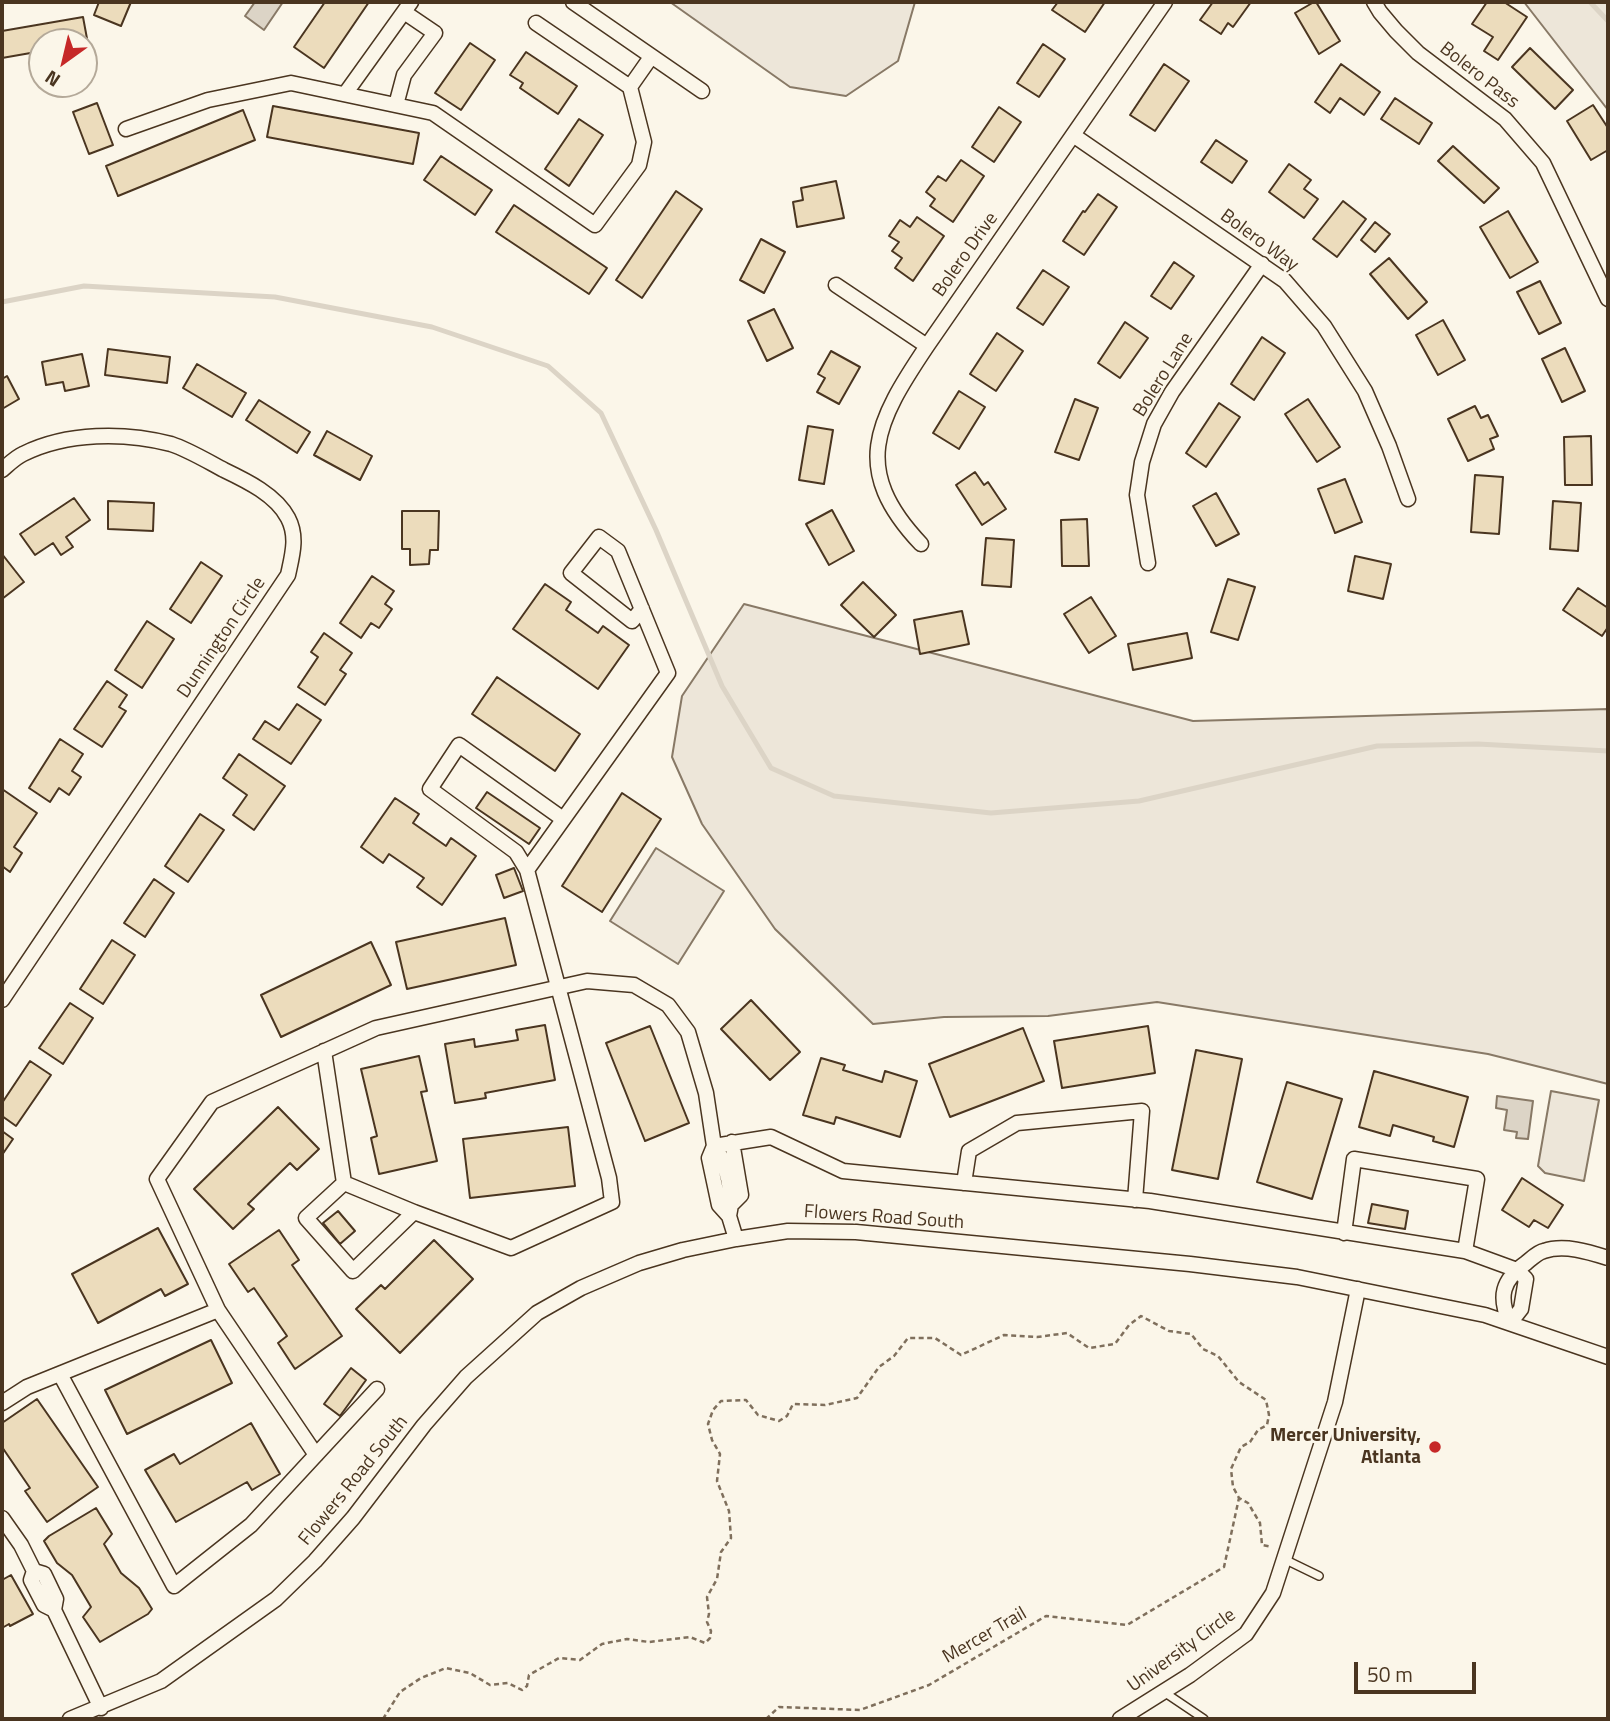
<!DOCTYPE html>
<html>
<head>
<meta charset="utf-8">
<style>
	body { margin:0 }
	#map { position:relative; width:1610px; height:1721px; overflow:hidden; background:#fbf6e9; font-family:"Titillium Web",sans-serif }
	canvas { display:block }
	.frame { position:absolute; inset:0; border:4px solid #4a3520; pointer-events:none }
	.north { position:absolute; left:28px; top:28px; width:70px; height:70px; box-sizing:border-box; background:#fbf6e9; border:2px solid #b4a999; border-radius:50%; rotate:214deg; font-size:19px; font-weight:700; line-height:28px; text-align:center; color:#4a3520 }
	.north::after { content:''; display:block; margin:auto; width:24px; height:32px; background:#c62828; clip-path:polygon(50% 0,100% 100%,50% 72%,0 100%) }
	.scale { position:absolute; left:1354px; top:1662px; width:122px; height:32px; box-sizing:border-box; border:4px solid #4a3520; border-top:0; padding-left:9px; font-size:21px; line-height:24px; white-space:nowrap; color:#4a3520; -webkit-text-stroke:5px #fbf6e9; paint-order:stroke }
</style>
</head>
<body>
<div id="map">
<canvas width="1610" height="1721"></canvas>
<div class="frame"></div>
<div class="north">N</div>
<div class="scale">50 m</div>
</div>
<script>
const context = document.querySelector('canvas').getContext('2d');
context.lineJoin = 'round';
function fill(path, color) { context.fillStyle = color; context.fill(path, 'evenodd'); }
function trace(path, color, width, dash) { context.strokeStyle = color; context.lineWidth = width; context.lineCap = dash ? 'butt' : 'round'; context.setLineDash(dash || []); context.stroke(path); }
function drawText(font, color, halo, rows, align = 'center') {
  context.font = font + ' "Titillium Web",sans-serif'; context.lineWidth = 5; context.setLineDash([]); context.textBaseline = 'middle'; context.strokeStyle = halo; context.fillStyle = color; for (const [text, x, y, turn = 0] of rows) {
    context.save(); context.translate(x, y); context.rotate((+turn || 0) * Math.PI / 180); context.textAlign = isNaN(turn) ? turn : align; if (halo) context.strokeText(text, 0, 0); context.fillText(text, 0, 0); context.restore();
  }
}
const green = new Path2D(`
	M670,2H915L898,61L846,96L790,87Z
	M1524,2H1608V110Z
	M744,604L1193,721L1608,709V1084L1488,1054L1157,1002L1048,1016L944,1017L873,1024L775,929L702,824L672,757L682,696Z
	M656,848L724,891L678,964L610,921Z
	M1551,1091L1599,1100L1584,1181L1545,1173L1538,1166Z`);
fill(green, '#ede6d9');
trace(green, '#887966', 2);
const water = new Path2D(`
	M255,2H283L264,30L245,16Z
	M1497,1096L1533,1101L1528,1139L1516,1138L1517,1132L1504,1130L1507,1110L1496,1108Z`);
fill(water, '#dcd4c6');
trace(water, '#887966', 2);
trace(new Path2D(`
	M1590,2L1608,21
	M2,302L84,286L275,297L432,327L548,366L601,413L656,530L722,686L771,768L834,796L991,813L1139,801L1377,746L1478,744L1608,751`), '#dcd4c6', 5);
const building = new Path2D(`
	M99,2H131L121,26L94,15Z
	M325,2H369L324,68L294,47Z
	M1058,2H1105L1085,32L1052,10Z
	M1213,2H1251L1233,27L1228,23L1221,34L1200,20Z
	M1314,2H1316L1340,41L1319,54L1295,13Z
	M1487,2H1504L1527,17L1498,60L1484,51L1493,37L1472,24Z
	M83,17L88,44L42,42V51L2,58V31Z
	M470,43L495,60L461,110L435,93Z
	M1043,44L1065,59L1039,97L1017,83Z
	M1530,48L1573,90L1555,109L1512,67Z
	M526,52L577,86L558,114L520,88L523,83L510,75Z
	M1164,64L1189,81L1155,131L1130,115Z
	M1341,64L1380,92L1364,115L1340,98L1330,113L1315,102Z
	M1395,98L1432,123L1419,144L1381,119Z
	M97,103L113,145L89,154L73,112Z
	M1593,105L1608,128V150L1591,160L1567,121Z
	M273,106L419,133L413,164L267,137Z
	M999,107L1021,122L994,162L972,147Z
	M243,110L255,140L118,196L106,166Z
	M579,119L603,135L569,186L545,169Z
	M1216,140L1247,161L1232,183L1201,162Z
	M1453,146L1499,188L1484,203L1438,161Z
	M441,156L492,190L475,215L424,180Z
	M961,160L984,176L953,222L930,206L935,199L926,192L938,176L946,181Z
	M1289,164L1311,180L1304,189L1318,199L1304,218L1269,192Z
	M836,181L844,218L797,227L793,202L803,200L801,188Z
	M676,191L702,209L642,298L616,280Z
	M1098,194L1117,207L1084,255L1063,241L1083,211L1085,212Z
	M1343,201L1366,219L1337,257L1313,239Z
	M514,205L607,268L589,294L496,232Z
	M1508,211L1538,262L1510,278L1480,227Z
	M917,217L944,236L913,281L895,268L902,258L892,251L899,242L889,236L900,220L910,227Z
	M1375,222L1390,234L1375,252L1361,240Z
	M761,239L785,252L764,293L740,280Z
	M1389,258L1427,302L1408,319L1370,274Z
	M1174,262L1194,276L1171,309L1151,296Z
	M1043,270L1069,287L1043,325L1017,308Z
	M1540,281L1561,323L1539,334L1517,292Z
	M774,309L793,348L767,361L748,321Z
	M1443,320L1465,360L1438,375L1416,335Z
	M1125,322L1148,338L1120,378L1098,363Z
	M997,333L1023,351L996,391L970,374Z
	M1262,337L1285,353L1254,400L1231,384Z
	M1565,348L1585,391L1562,402L1542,359Z
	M108,349L170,357L167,383L105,375Z
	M831,351L860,367L839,404L817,392L825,378L818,374Z
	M82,354L89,386L65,391L63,382L46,385L42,362Z
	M197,364L246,393L232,417L183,388Z
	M7,376L19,399L2,409V379Z
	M959,391L985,407L959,449L933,433Z
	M1075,399L1098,408L1079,460L1055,452Z
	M1308,399L1340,447L1317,462L1285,414Z
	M259,400L310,432L297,453L246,420Z
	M1219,403L1240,417L1206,467L1186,453Z
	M1475,406L1481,418L1488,415L1498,436L1490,439L1494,449L1468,461L1448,419Z
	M808,426L833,430L824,484L799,480Z
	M327,431L372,456L360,480L314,455Z
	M1591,436L1592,485H1565L1564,437Z
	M975,472L984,485L988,482L1006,509L982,525L956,485Z
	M1475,475L1503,477L1499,534L1471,532Z
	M1345,479L1362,522L1335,533L1318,489Z
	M1216,493L1239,534L1216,546L1193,506Z
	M74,498L90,520L66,537L73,547L61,555L53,543L35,555L20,534Z
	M108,501L154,503L153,531L108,529Z
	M1553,501L1581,503L1578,551L1550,549Z
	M832,510L854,551L829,565L806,524Z
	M402,511H439L438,550H430L429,564L410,565V549H402Z
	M1087,519L1089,566H1062L1061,520Z
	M986,538L1014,540L1011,587L982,585Z
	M2,554L24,582L2,599Z
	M1355,556L1391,564L1383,599L1348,591Z
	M201,562L222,576L191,623L170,609Z
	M372,576L394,591L385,604L392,609L379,628L371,623L361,638L340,623Z
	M1228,579L1255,587L1238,640L1211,632Z
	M863,582L896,615L874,637L841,605Z
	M545,584L571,602L566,610L598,633L603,626L629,645L598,689L513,629Z
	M1578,588L1608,608V627L1602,636L1563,610Z
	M1091,597L1116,636L1089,653L1064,614Z
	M962,611L969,644L920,654L914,620Z
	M147,621L174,639L142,688L115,670Z
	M324,633L352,653L340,670L346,674L325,705L298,687L318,657L311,652Z
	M1187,633L1192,658L1133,670L1128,644Z
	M497,677L580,734L555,771L472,714Z
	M107,681L127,695L119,707L126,711L102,747L74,729Z
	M297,704L321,720L291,764L253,739L265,721L279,730Z
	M60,739L83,754L72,771L81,777L69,795L59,788L50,802L29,788Z
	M239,754L285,786L254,830L233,815L247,795L223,778Z
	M2,789L37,813L14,847L22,853L10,872L2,866Z
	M487,792L540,828L529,844L476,808Z
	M622,793L661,819L602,912L562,886Z
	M395,798L419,814L413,823L446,846L451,838L476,856L442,905L417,887L424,878L389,854L383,863L361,847Z
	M200,814L224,830L188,882L165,866Z
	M514,868L523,891L504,898L496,875Z
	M154,879L174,893L145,937L124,923Z
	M505,918L516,965L407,989L396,942Z
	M112,940L135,955L103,1004L80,989Z
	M371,942L391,985L281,1037L261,995Z
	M751,1000L800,1052L770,1080L721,1029Z
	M70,1003L93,1018L63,1064L39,1048Z
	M545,1025L555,1080L485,1093L486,1098L455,1103L445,1044L474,1039L475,1047L518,1040L516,1030Z
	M650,1026L689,1123L645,1141L606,1043Z
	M1148,1026L1155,1073L1062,1088L1054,1041Z
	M1023,1028L1044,1081L950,1117L929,1064Z
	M1196,1050L1242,1059L1218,1179L1172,1170Z
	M419,1056L427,1091L421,1092L437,1161L379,1174L371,1138L377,1136L361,1069Z
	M821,1058L845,1065L843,1070L882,1082L885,1071L917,1081L900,1137L836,1117L834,1124L803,1115Z
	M30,1061L51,1075L16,1126L2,1116V1103Z
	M1374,1071L1468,1097L1454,1147L1433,1141L1434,1137L1393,1125L1390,1136L1359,1127Z
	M1287,1082L1342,1099L1312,1199L1257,1182Z
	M278,1107L319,1149L297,1170L290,1163L248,1204L254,1209L233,1229L194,1189Z
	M568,1127L575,1186L470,1198L463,1139Z
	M2,1131L13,1139L2,1155Z
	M1522,1178L1563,1205L1548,1228L1534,1220L1529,1227L1502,1210Z
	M1372,1204L1408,1211L1405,1229L1368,1223Z
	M338,1211L355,1231L340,1244L323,1223Z
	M158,1228L188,1284L165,1296L161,1289L98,1323L72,1274Z
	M279,1230L299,1260L292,1265L342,1336L295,1369L278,1343L287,1336L254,1288L248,1292L229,1264Z
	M434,1240L473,1279L400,1353L356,1309L381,1285L385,1289Z
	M211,1340L232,1383L127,1434L105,1390Z
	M351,1368L366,1380L340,1416L324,1404Z
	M37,1399L98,1487L47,1522L25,1491L30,1488L2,1447V1423Z
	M251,1423L280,1474L252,1490L247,1482L176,1522L145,1470L174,1454L180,1464Z
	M96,1508L112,1534L104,1544L121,1573L139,1588L152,1609L148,1614L100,1642L83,1617L91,1607L72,1575L57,1563L44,1541L49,1536Z
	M11,1575L33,1614L10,1626L9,1624L2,1628V1580Z`);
fill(building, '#ecdcbc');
trace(building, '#4a3520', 2);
const service = new Path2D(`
	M1286,1560L1319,1576
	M1164,1692L1204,1719`);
const minor = new Path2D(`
	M573,2L702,91
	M1374,2L1380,12L1396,31L1418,53L1505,119L1543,163L1608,299
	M536,23L630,87L651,57
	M345,94L411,2
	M396,105L404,75L435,33L404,12
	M126,129L208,100L291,83L433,113L595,225L639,165L644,142L630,87
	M1073,135L1285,281L1324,326L1365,391L1389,446L1408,499
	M836,285L927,346
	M2,470C9,464 16,457 23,454C67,432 125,432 171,444C189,450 207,461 224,470C247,481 276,495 288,518C298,537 292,556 288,575L2,1000
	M921,544C850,469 876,422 927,346L1165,2
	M1148,563L1137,495L1142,462L1154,424L1172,392L1262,264
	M527,870L668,673L618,551L599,537L571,573L632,621L642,609
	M324,1051L344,1183
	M344,1183L414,1212L511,1248L612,1202L609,1178L527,870L516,852L430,789L459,745L563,819
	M344,1183L306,1218L353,1271L414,1212
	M964,1183L969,1151L1017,1123L1142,1111L1135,1200
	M732,1204L741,1195L732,1142
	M729,1216C734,1196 727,1162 714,1146L709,1158L719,1205L729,1216L736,1239
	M1344,1233L1354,1159L1477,1179L1465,1251
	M60,1374L174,1586L251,1525L377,1389
	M2,1403L27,1387L218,1310
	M316,1455L218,1310L157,1179L212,1102L376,1028L587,981L634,985L668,1005L688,1032L706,1093L714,1146L771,1137L843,1171L1150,1201L1465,1251L1517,1270L1526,1279L1521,1309L1510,1323C1498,1297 1502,1280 1526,1263C1531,1259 1538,1252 1544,1251C1564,1244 1589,1252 1608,1258
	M2,1518L21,1545L34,1571L44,1574L56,1599L54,1610L101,1708
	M34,1571L31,1580L44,1605L54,1610
	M70,1719L161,1681L276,1599L315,1561L353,1518L424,1425L466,1377L537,1313L581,1288L639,1263L683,1250L736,1239L788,1231L856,1232L1190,1264L1297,1277L1485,1315L1608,1357
	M1120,1719L1190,1675L1246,1634L1273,1593L1335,1402L1358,1289`);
trace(service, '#4a3520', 10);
trace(minor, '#4a3520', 17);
trace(new Path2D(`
	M383,1719L400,1692L421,1678L446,1668L470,1673L490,1685L508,1683L522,1690L527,1686L529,1675L559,1658L580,1660L602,1644L627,1639L649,1642L690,1637L705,1643L710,1638L711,1631L707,1622L709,1614L707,1597L717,1579L721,1552L731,1538L729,1511L717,1481L720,1454L712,1440L708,1424L713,1410L721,1401L746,1400L758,1415L779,1421L787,1416L793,1404L825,1405L857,1398L879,1367L894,1356L908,1338H935L961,1355L1004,1335L1037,1337L1067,1333L1089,1348L1115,1344L1129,1325L1141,1316L1169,1331L1191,1334L1203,1349L1218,1356L1239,1382L1266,1400L1269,1415L1267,1425L1258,1430L1250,1442L1241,1447L1231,1469L1233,1487L1239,1498L1248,1503L1260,1523L1262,1545L1272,1547
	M766,1719L779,1707L860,1710L929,1685L1046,1616L1127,1625L1224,1567L1239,1498`), '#7f6f5c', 2.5, [5, 3.5]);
trace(service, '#fbf6e9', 7);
trace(minor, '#fbf6e9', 14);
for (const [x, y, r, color] of [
	[1435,1447,7,"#c62828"]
]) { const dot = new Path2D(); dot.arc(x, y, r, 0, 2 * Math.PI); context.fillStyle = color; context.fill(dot); trace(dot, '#fbf6e9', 2.5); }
drawText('19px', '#4a3520', '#fbf6e9', [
	["Bolero Pass",1479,76,38],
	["Bolero Way",1259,241,36],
	["Bolero Drive",966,255,-55],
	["Bolero Lane",1164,375,-58],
	["Dunnington Circle",222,638,-56],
	["Flowers Road South",884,1218,4],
	["Flowers Road South",354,1481,-51],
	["Mercer Trail",985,1636,-30],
	["University Circle",1182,1651,-36]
]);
drawText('bold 19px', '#4a3520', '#fbf6e9', [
	["Mercer University,",1421,1436],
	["Atlanta",1421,1458]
], 'right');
</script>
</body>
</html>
